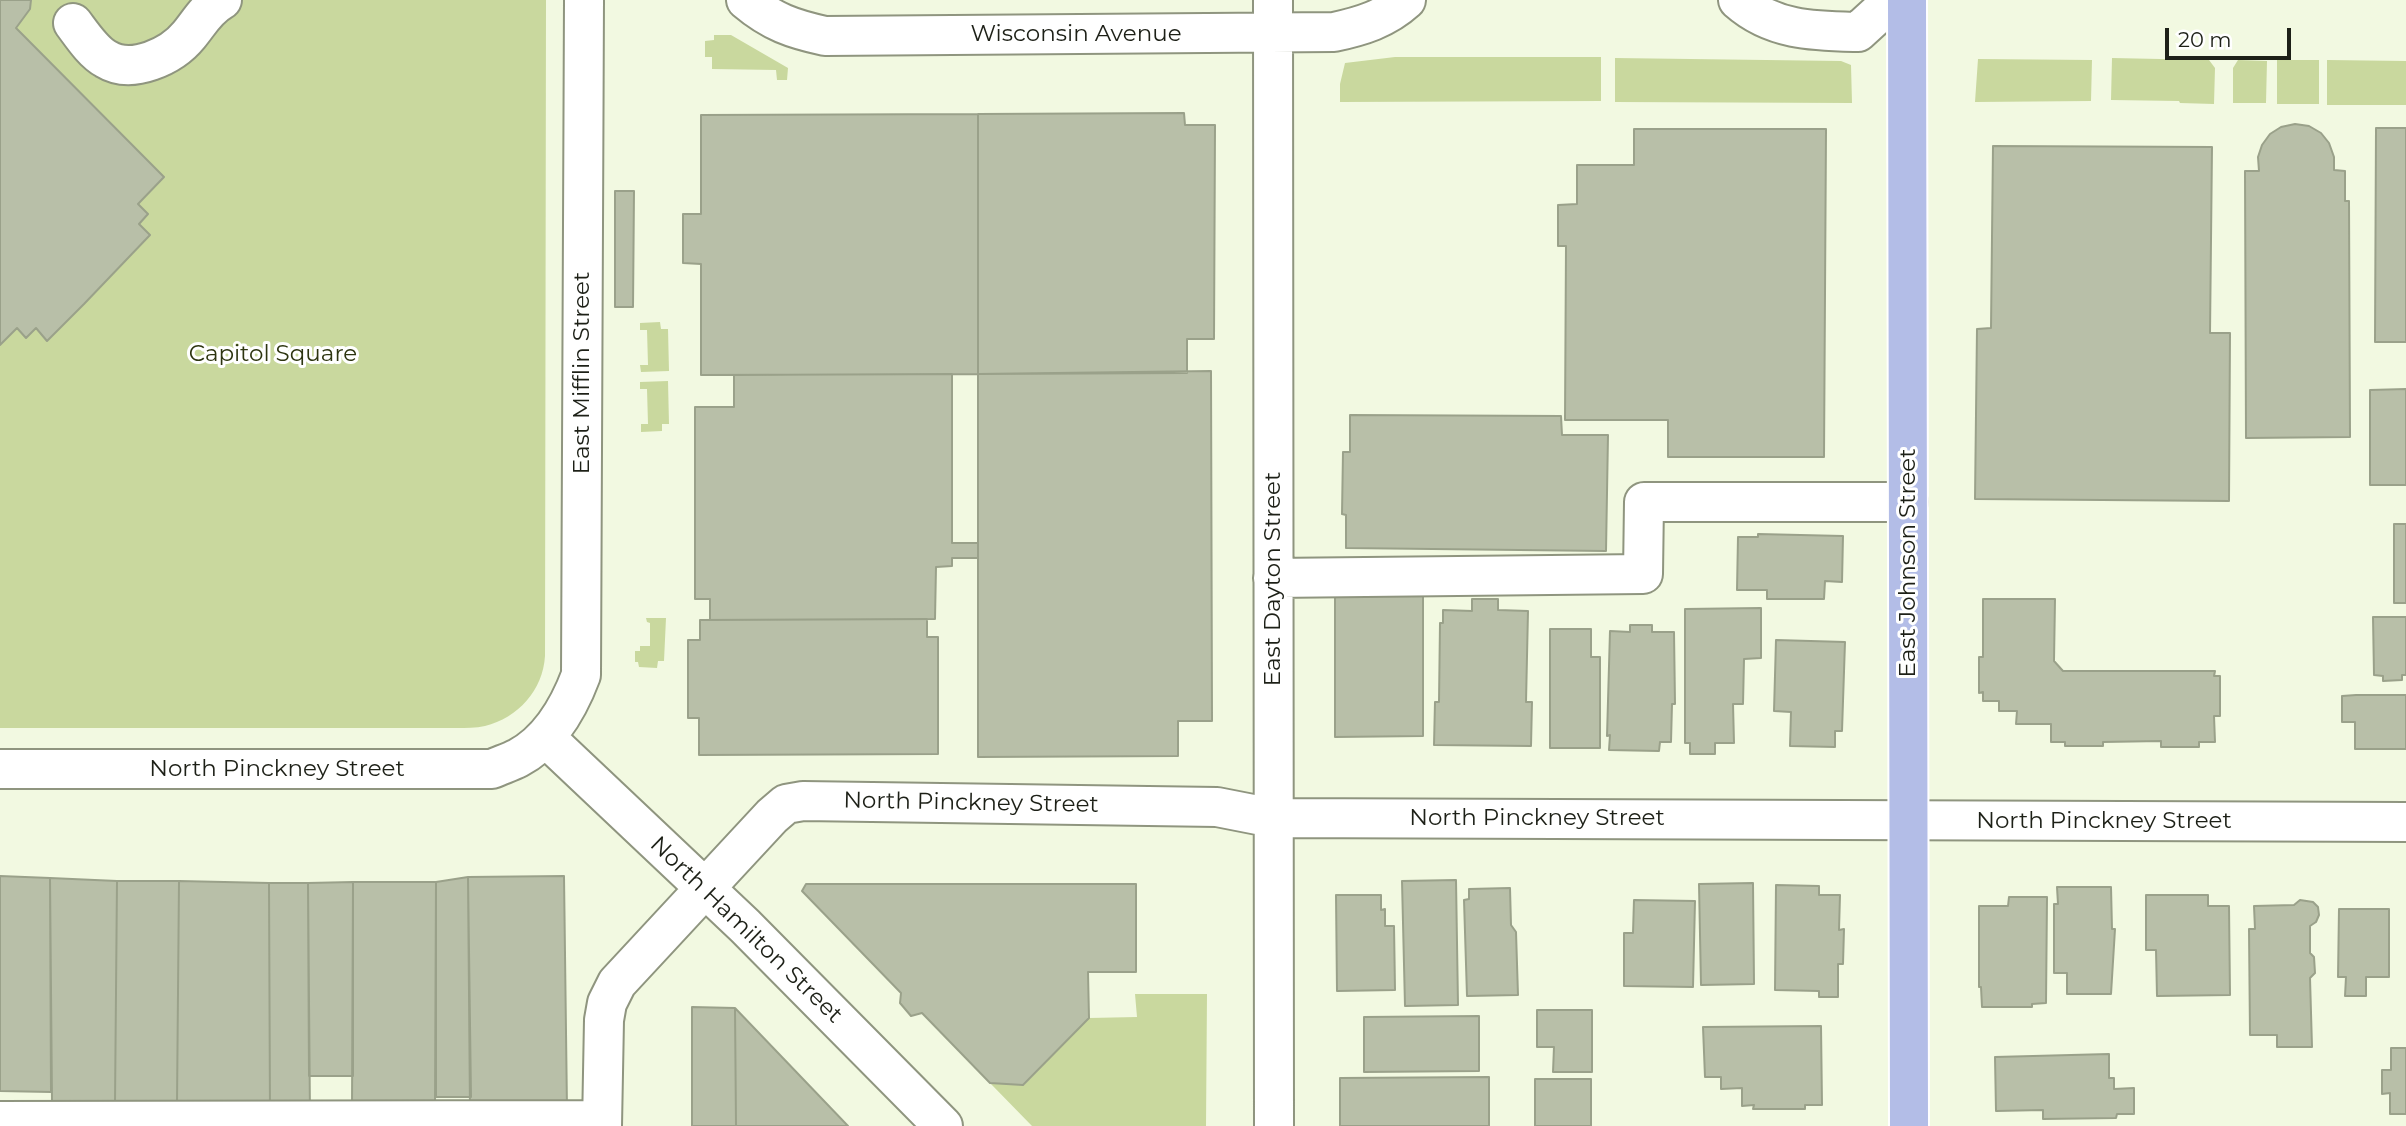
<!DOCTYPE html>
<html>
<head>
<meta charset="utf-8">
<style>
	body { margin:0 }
	#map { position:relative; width:2406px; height:1126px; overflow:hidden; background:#f2f9e1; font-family:Montserrat,sans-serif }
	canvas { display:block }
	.scale { position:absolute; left:2165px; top:28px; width:126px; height:32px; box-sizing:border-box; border:4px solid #1d2017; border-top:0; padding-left:9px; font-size:21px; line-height:24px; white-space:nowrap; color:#1d2017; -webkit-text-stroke:5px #fff; paint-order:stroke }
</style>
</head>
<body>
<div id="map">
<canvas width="2406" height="1126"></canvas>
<div class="scale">20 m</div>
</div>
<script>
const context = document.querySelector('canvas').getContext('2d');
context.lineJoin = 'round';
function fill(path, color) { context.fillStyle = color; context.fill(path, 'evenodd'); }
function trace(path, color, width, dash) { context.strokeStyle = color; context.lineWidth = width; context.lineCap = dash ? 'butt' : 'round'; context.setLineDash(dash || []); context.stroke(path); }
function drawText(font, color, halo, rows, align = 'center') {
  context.font = font + ' Montserrat,sans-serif'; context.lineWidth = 6; context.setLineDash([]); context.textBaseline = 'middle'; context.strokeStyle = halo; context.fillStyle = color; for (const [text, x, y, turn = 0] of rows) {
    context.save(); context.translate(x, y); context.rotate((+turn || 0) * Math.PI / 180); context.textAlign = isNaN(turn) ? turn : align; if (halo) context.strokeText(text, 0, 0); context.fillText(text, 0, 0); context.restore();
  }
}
fill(new Path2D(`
	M0,0H546L545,656C543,690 518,718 485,726C476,728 466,728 457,728H0Z
	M714,35H731L788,68L787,80H777L776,70L712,69V57H705V41L714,40Z
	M1395,57H1601V101L1340,102V84L1345,63Z
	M1615,58L1841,61L1851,65L1852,103L1615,102Z
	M2112,58L2209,60L2215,68L2214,104L2180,103L2179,101L2111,100Z
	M1978,59L2092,60L2091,101L1975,102Z
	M2238,60L2267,61L2266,103H2233V68Z
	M2277,60H2319V104H2277Z
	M2327,60L2406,61V105H2327Z
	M660,322L661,329H668L669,371L641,372L640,365H648L647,330H640V323Z
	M668,381L669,424H662V431L641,432V424H648L647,389H640V382Z
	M646,618H666L664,661H658L657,668L639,667L638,662H635V651H640V646H650V623L647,622Z
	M1135,994H1207L1206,1126H1032L990,1083L1024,1085L1089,1018L1137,1017Z`), '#c9d89e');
const building = new Path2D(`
	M0,0H31L30,9L16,28L164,177L138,204L148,214L139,224L150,235L84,304L47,341L36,328L26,338L17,328L0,345Z
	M1184,113L1185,125H1215L1214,339H1187V373L978,374V114Z
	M978,114V374L701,375V264L683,263V214H701V115Z
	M2295,124L2309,126L2321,133L2329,143L2334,157V170L2345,171V201H2349L2350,437L2246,438L2245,171H2259L2258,157L2262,145L2270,134L2281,127Z
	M2376,128H2406V342H2375Z
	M1634,129H1826L1824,457H1668V420H1565L1566,246H1558V205L1577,204V165H1634Z
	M1993,146L2212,147L2210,333H2230L2229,501L1975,499L1977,329L1991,328Z
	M615,191H634L633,307H615Z
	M1211,371L1212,721H1178V756L978,757V374Z
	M952,374V543H978V558H952V566L936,567L935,619L710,620V599H695V407H734V375Z
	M2406,389V485H2370V390Z
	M1350,415L1561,416L1562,435H1608L1606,551L1346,548V515L1342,514L1343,452H1350Z
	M2394,524H2406V603H2394Z
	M1758,534L1843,536L1842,582L1825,581L1824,599H1767V590H1737L1738,537H1758Z
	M1335,596H1423V736L1335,737Z
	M1472,599H1498V610L1528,611L1526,702H1532L1531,746L1434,745L1435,702H1439L1440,623H1443V610L1472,611Z
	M1983,599H2055L2054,661L2063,671H2215L2214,676H2220V716H2214L2215,742H2199V747H2161V741L2103,742V746H2065V742H2051V724H2016L2017,711H1999V701H1983V692L1979,693V657H1983Z
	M1761,608V658L1744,659L1743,704H1733L1734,743H1715V754H1690V743H1685V609Z
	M2373,617H2406V675H2402V680L2383,681V676L2374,675Z
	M927,619V637H938V754L699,755V718H688V640H700V620Z
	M1630,625H1652V632H1674L1675,704H1672L1671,742H1660L1659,751L1609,750L1610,735L1607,736L1610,631L1630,632Z
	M1550,629H1591V657H1600V748H1550Z
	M1776,640L1845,642L1842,731H1835V747L1790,746L1791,712L1774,711Z
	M2356,695H2406V749H2355V722H2342V696Z
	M0,876L50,878L51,1092L0,1091Z
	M564,876L567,1109L470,1110L468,877Z
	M468,877L471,1097H436V882Z
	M50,878L117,881L115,1103L52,1102Z
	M1456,880L1458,1005L1405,1006L1402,881Z
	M117,881H179L177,1103H115Z
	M179,881L269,883L270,1117L177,1103Z
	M353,882H436L435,1107H352Z
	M353,882V1076H309L308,883Z
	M269,883H308L310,1117H270Z
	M1753,883L1754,984L1701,985L1699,884Z
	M806,884H1136V972H1088L1089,1018L1023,1085L990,1083L922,1013L911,1016L900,1003L901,993L802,891Z
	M1776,885L1819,886V895H1840L1839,930L1844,929L1843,964H1838V997H1819V991L1775,990Z
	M2057,887H2111L2112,929H2115L2111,994H2067V973H2054V904H2058Z
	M1510,888L1511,925L1516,932L1518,995L1467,996L1464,900L1469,899V889Z
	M1336,895H1381V910L1385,909V926H1394L1395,990L1337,991Z
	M2146,895H2208V906H2229L2230,995L2157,996L2156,950H2146Z
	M2009,897H2047L2046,1003L2032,1004V1007H1982L1981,987H1979V906H2008Z
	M1634,900L1695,901L1693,987L1624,986V933H1633Z
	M2300,900L2313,902L2318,907L2319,915L2316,922L2310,926V953L2314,957L2315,973L2310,978L2312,1047H2277V1035H2250L2249,929H2255L2254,906L2294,905Z
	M2339,909H2389V977H2366V996H2345L2346,977H2338Z
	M692,1007L735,1008L736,1126H692Z
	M735,1008L848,1126H736Z
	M1537,1010H1592V1072H1553L1554,1047H1537Z
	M1479,1016V1071L1364,1072V1017Z
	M1821,1026L1822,1105H1805V1109H1753L1754,1105L1742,1106V1088L1721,1089V1077H1705L1703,1027Z
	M2391,1048H2406V1114H2390V1093L2382,1094V1070H2391Z
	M2109,1054V1078H2114V1089L2134,1088V1114H2117L2116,1118L2043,1119V1110L1996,1111L1995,1057Z
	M1489,1077V1126H1340V1078Z
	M1535,1079H1591V1126H1535Z`);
fill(building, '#b8bfa8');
trace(building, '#9aa18a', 2);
const minor = new Path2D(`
	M746,0C772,22 793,29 825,36L1334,32C1362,26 1385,19 1406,0
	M1273,0L1274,1126
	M1738,0C1773,31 1815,31 1858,32L1893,0
	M73,23C82,35 93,52 106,59C132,75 172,56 189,35C199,23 207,8 222,0
	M1273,578L1643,574L1644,502H1908
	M545,737L745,926L943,1126
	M0,769H492C501,765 510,762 518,758C550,741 569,707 581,675L584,0
	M0,1121L602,1120
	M602,1126L604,1020L607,1003L617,983L772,816L786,804L803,801L1217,807L1273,818L2406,822`);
const major = new Path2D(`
	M1907,0L1909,1126`);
trace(minor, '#8f957f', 42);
trace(major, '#fff', 42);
trace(minor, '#fff', 38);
trace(major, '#b3bde7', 38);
drawText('23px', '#1d2017', '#fff', [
	["Wisconsin Avenue",1076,34],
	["East Mifflin Street",582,373,-90],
	["East Johnson Street",1908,563,-90],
	["East Dayton Street",1273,579,-90],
	["North Pinckney Street",277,769],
	["North Pinckney Street",971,803,1],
	["North Pinckney Street",1537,818],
	["North Pinckney Street",2104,821],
	["North Hamilton Street",746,930,44]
]);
drawText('23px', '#2d3510', '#fff', [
	["Capitol Square",273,354]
]);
</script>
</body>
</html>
